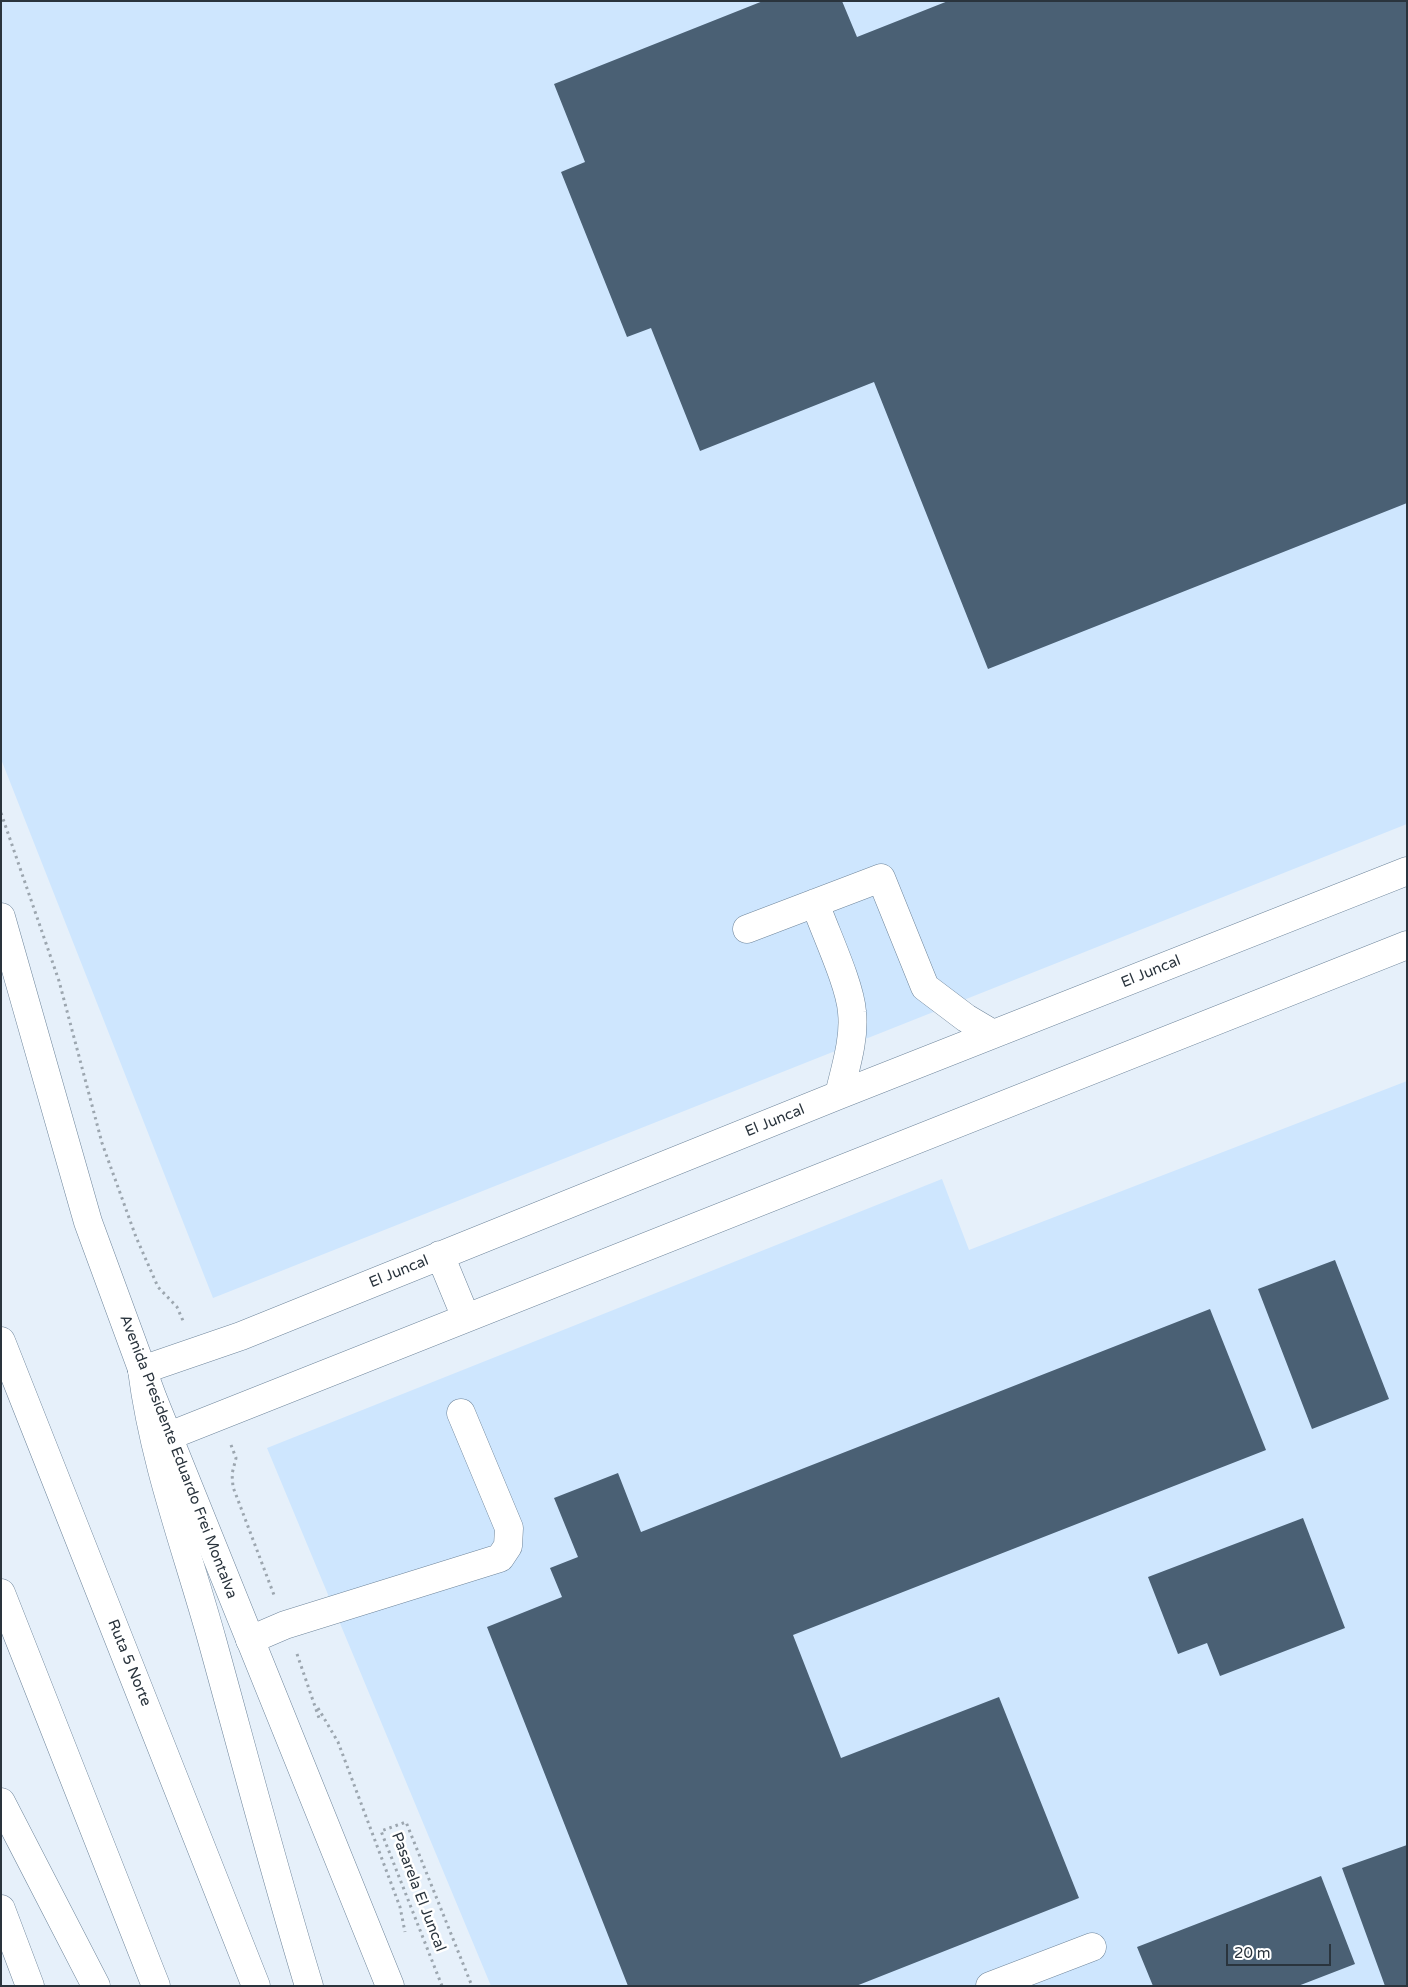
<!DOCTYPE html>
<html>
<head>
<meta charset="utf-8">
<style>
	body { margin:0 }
	#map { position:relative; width:1408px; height:1987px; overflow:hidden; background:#e6f0fa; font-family:"Varela Round",sans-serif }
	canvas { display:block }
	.frame { position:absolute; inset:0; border:2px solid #2a343d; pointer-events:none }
	.scale { position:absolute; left:1226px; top:1944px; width:105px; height:22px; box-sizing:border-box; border:2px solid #2a343d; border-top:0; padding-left:6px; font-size:15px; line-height:18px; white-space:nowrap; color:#2a343d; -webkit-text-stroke:4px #fff; paint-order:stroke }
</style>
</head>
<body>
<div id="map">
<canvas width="1408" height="1987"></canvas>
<div class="frame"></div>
<div class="scale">20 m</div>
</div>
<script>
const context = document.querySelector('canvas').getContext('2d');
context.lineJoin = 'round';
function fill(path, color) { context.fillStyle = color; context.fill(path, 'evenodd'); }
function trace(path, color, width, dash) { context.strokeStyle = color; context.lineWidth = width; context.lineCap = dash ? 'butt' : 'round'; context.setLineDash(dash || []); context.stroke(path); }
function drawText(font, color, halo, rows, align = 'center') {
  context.font = font + ' "Varela Round",sans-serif'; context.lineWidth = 5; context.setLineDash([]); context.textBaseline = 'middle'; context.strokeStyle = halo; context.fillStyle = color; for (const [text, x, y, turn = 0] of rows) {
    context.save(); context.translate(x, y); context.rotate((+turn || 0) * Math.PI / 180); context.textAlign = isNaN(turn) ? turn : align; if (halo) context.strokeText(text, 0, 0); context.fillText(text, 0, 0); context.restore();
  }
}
fill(new Path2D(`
	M1,1H1407V824L213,1298L1,759Z
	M1407,1081V1986H491L267,1448L942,1179L969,1250Z`), '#cee6fe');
fill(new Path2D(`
	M763,1H842L857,37L948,1H1407V503L988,669L874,382L700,451L651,328L627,337L561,172L585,162L554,84Z
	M1335,1260L1389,1399L1312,1429L1258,1289Z
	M1210,1309L1266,1450L793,1635L841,1758L999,1697L1079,1898L856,1986H628L487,1627L562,1597L550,1568L578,1557L554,1498L618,1473L641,1532Z
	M1303,1518L1345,1628L1220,1676L1207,1643L1178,1654L1148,1577Z
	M1407,1845V1986H1385L1342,1868Z
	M1321,1876L1355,1964L1298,1986H1153L1137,1947Z`), '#4a6074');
const minor = new Path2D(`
	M815,903C825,932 850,984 852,1012C855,1039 845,1069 839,1095
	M747,929L881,878L925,987L966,1018L993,1034
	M440,1255L466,1318
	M142,1370L241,1336L839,1095L1407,871
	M169,1436L1407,945
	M250,1640L285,1625L500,1558L508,1546L509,1528L461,1413
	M990,1986L1092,1947`);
const major = new Path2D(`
	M1,917L88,1222L153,1399L390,1986
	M1,1909L30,1986`);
const highway = new Path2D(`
	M1,1341L256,1986
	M142,1370C154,1464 187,1550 212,1640C244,1756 274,1871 309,1986
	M1,1593L156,1986
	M1,1802L96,1986`);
trace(minor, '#6e859b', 29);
trace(major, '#6e859b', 29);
trace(highway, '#6e859b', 29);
trace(new Path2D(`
	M1,813L59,981L102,1143L136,1237L158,1287L177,1307L184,1323
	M231,1445L236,1458L232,1474L233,1487L274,1595
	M297,1654L320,1721
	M318,1708L338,1742L400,1907L405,1932
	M442,1986L381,1831L406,1822L472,1986`), '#9ca6af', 3, [2.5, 4]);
trace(minor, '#fff', 28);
trace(major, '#fff', 28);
trace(highway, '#fff', 28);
drawText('15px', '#2a343d', '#fff', [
	["El Juncal",1151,972,-22],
	["El Juncal",775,1121,-22],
	["El Juncal",399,1272,-22],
	["Avenida Presidente Eduardo Frei Montalva",178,1457,69],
	["Ruta 5 Norte",129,1663,68],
	["Pasarela El Juncal",418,1892,69]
]);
</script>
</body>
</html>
